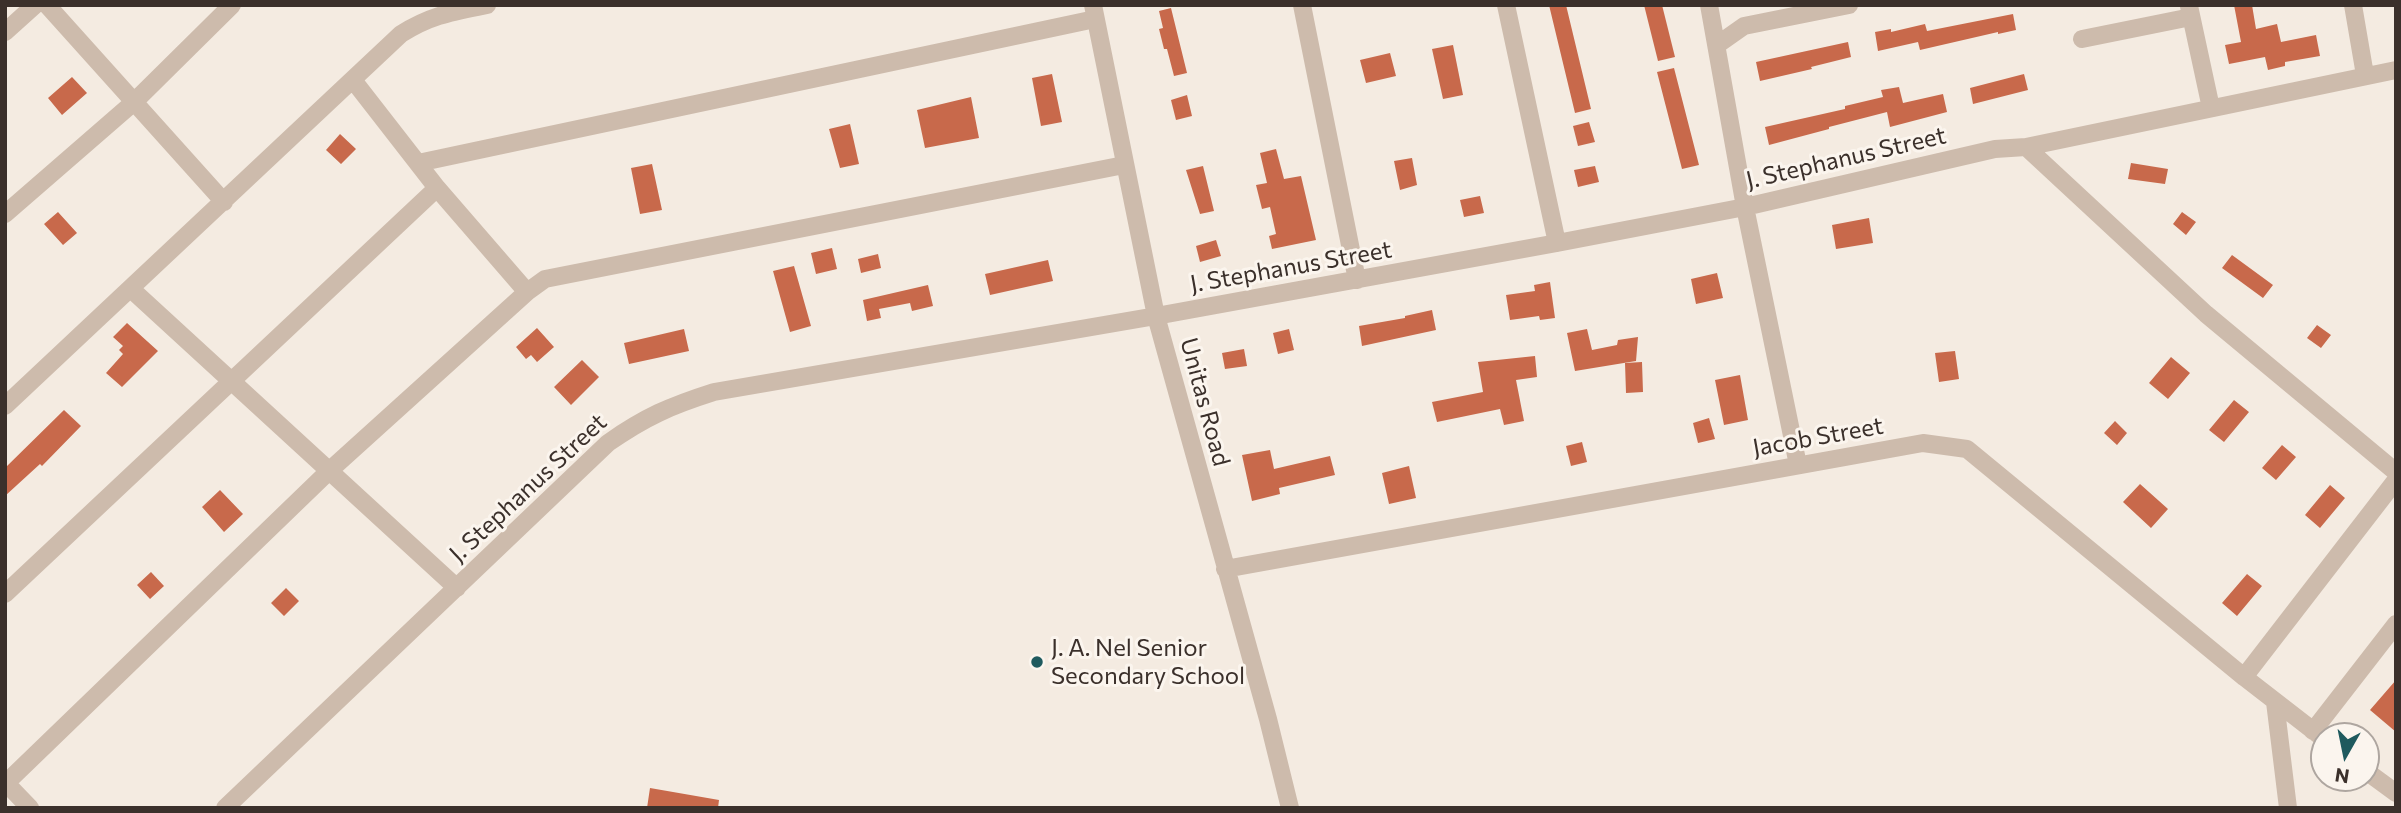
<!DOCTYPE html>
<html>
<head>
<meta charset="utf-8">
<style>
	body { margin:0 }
	#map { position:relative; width:2401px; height:813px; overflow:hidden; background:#f4ebe1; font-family:Commissioner,sans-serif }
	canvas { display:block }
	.frame { position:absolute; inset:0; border:7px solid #3b302b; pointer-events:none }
	.north { position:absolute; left:2310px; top:722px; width:70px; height:70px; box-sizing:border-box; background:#fbf5ee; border:2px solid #aea6a0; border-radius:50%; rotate:189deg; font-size:19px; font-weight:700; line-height:28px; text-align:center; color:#3b302b }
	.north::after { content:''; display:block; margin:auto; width:24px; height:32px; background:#1f5a5e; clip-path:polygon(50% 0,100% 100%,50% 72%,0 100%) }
</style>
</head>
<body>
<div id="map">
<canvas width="2401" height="813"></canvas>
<div class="frame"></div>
<div class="north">N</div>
</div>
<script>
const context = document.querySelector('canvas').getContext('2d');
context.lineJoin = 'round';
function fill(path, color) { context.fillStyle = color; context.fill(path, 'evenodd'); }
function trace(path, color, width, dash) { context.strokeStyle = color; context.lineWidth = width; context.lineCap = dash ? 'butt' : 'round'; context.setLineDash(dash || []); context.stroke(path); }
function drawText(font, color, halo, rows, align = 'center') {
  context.font = font + ' Commissioner,sans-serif'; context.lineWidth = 6; context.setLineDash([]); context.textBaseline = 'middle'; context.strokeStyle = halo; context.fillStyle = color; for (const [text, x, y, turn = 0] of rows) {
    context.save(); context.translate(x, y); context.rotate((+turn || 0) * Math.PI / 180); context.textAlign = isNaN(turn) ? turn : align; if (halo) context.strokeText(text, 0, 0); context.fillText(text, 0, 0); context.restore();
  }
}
fill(new Path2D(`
	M1549,5H1566L1591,109L1575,113Z
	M1644,5H1662L1675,57L1658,61Z
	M2234,5H2252L2256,29L2277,24L2281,42L2316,35L2320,56L2285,62V66L2268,70L2265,57L2229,64L2225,45L2241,42Z
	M1171,8L1187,73L1174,76L1167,49H1164L1159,29L1163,28L1159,11Z
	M2013,14L2016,30L1998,34V32L1920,50L1918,42L1878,51L1875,32L1891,29V32L1925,24L1927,31Z
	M1848,42L1851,57L1811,67L1812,69L1760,81L1756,62Z
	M1453,45L1463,95L1443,99L1432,49Z
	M1390,53L1396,76L1366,83L1360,60Z
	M1674,68L1699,165L1682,169L1657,72Z
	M1052,74L1062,122L1041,126L1032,78Z
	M2024,74L2028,90L1973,104L1970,88Z
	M72,77L87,93L62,115L48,98Z
	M1899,87L1903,103L1943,94L1947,112L1890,127L1887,112L1829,127V129L1769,145L1765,127L1845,109V106L1883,97L1881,90Z
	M1187,95L1192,116L1176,120L1171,100Z
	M971,97L979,138L925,148L917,110Z
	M1589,122L1595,142L1578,146L1573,126Z
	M850,124L859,164L840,168L829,129Z
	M340,134L356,149L341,164L326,150Z
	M1276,149L1284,179L1301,176L1316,240L1272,249L1269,236L1276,234L1270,207L1262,209L1256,185L1267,183L1260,153Z
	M1412,158L1417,185L1400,190L1394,161Z
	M2131,163L2168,169L2165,184L2128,179Z
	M652,164L662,210L640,214L631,168Z
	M1203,166L1214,211L1200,214L1186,170Z
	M1595,166L1599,182L1578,187L1574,170Z
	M1480,196L1484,213L1464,217L1460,200Z
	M58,212L77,233L63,245L44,224Z
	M2182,212L2196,222L2186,235L2173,224Z
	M1869,218L1873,243L1836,249L1832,225Z
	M1216,240L1221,256L1200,262L1196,246Z
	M832,248L837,269L816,274L811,253Z
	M878,254L881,268L861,273L858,259Z
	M2232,255L2273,285L2263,298L2222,268Z
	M1048,260L1053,281L990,295L985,274Z
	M794,266L811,326L790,332L773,271Z
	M1717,273L1723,298L1696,304L1691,279Z
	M1550,282L1555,318L1540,320L1539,316L1510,320L1506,295L1535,291L1534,285Z
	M928,285L933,306L912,311L910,303L879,309L881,318L867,321L863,300Z
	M1432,310L1436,330L1362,346L1359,326L1405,318V316Z
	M127,323L158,351L122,387L106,373L123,354L119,350L123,346L113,337Z
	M2317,325L2331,335L2321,348L2307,338Z
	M537,328L554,347L537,362L531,355L526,359L516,347Z
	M684,329L689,351L629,364L624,343Z
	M1289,329L1294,350L1278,354L1273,333Z
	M1587,329L1592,350L1617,345L1618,340L1638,337L1636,361L1575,371L1567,333Z
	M1244,349L1247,366L1225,369L1222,353Z
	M1955,351L1959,379L1939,382L1935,353Z
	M1535,356L1537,377L1516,380L1524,421L1504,425L1500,409L1437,422L1432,402L1483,392L1478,362Z
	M2171,357L2190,373L2168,399L2149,383Z
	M582,360L599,377L571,405L554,387Z
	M1642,362L1643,392L1626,393L1625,363Z
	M1740,375L1748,420L1724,425L1715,380Z
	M2234,400L2249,412L2224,442L2209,430Z
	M64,410L81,426L42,466L40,464L5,496V468Z
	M1709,418L1715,439L1698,443L1693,423Z
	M2115,421L2127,433L2117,445L2104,433Z
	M1582,442L1587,462L1571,466L1566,446Z
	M2282,445L2296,457L2276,480L2262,468Z
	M1270,450L1274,469L1330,456L1335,475L1279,488L1280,494L1252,501L1242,455Z
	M1409,466L1416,498L1389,504L1382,473Z
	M2140,484L2168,509L2151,528L2123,502Z
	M2330,485L2345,498L2320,528L2305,515Z
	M220,490L243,514L224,532L202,507Z
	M151,572L164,586L150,599L137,585Z
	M2247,574L2262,586L2237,616L2222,603Z
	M286,588L299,601L284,616L271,603Z
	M2396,680V732L2370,710Z
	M650,788L719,800L718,808H647Z`), '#c8694b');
trace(new Path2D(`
	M47,5L224,202
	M1093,5L1156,316L1268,719L1290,808
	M1302,5L1357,280
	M1506,5L1557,243
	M1709,5L1745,207L1798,465
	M2353,5L2365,75
	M2189,6L2211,108
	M5,32L35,5
	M2082,39L2191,17
	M1717,45L1744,26L1849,5
	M353,80L437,188L527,292
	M2026,147L2396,70
	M418,163L1095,19
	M5,214L134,102L232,5
	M131,289L457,588
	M5,406L401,34C431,15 452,12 487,5
	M1225,569L1923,443L1967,449L2244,677L2324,739
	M5,594L437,188
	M2244,677L2396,480
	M2275,702L2288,808
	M2313,731L2396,624
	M2366,771L2396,793
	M5,782L30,808
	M6,783L329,471L527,292L545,279L1124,165
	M225,808L608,443C645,417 670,406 714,392L1156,316L1557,243L1745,207L1995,149L2026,147L2206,314L2396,472`), '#cdbbac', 18);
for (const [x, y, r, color] of [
	[1037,662,7,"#1f5a5e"]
]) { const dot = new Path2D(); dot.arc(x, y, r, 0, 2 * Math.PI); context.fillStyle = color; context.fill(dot); trace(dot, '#fbf5ee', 2.5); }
drawText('24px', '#3b302b', '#fbf5ee', [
	["J. Stephanus Street",1846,158,-13],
	["J. Stephanus Street",1291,267,-10],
	["Unitas Road",1205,402,75],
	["Jacob Street",1818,437,-10],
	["J. Stephanus Street",528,488,-43]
]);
drawText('24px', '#3b302b', '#fbf5ee', [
	["J. A. Nel Senior",1051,648],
	["Secondary School",1051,676]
], 'left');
</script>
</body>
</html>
